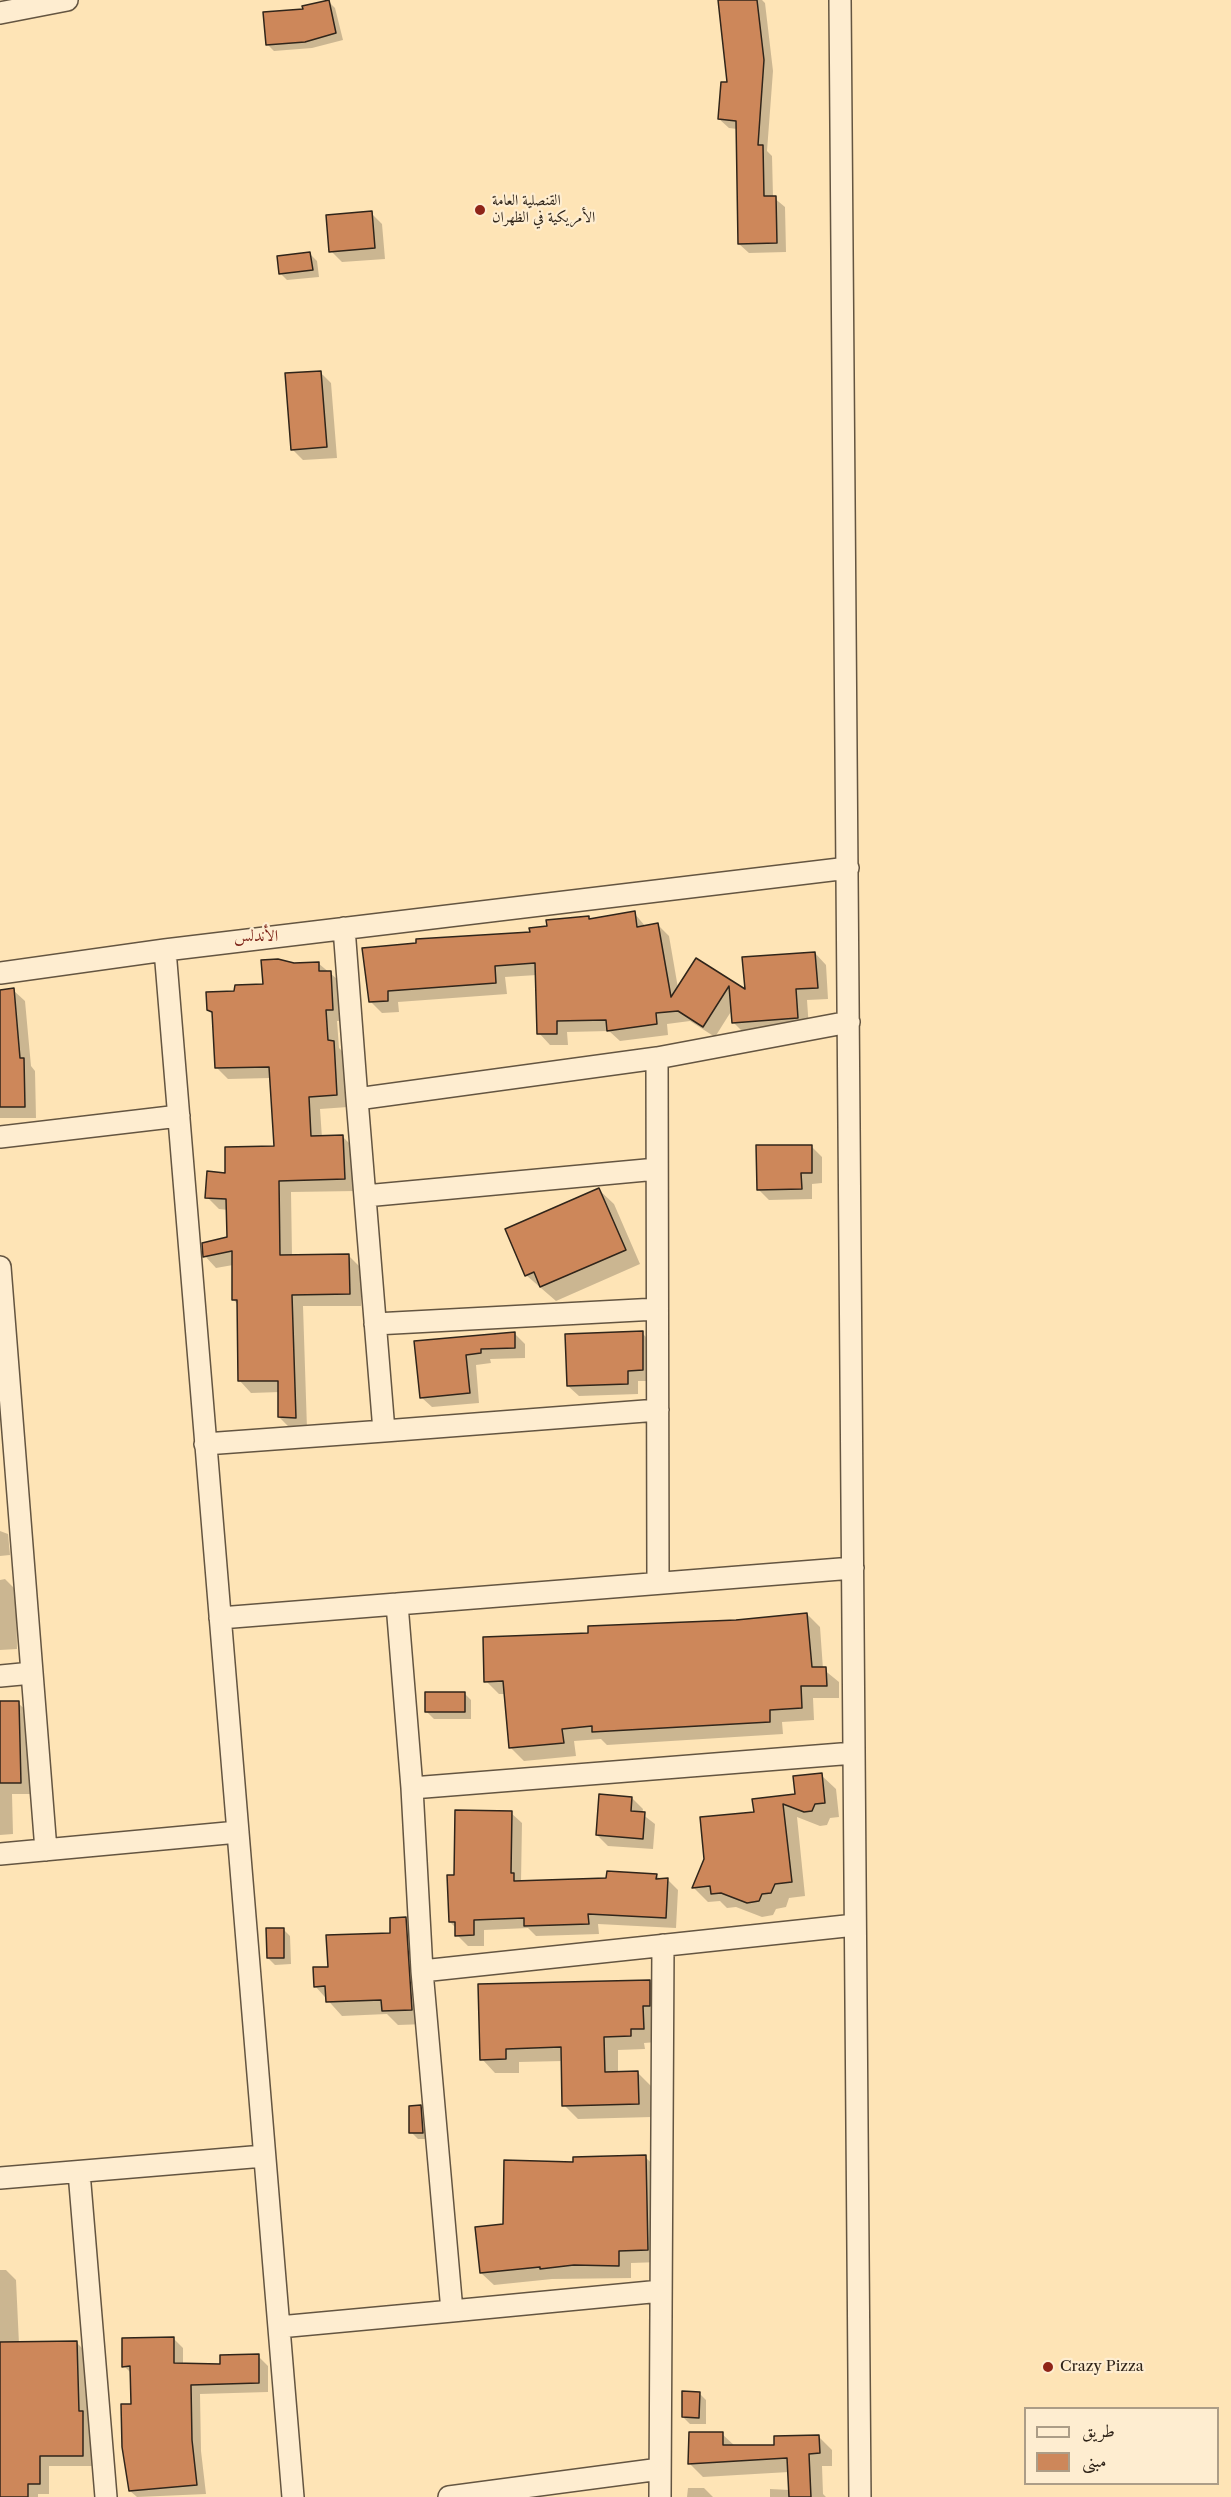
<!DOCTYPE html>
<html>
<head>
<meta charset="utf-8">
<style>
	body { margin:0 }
	#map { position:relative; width:1231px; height:2497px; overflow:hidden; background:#fee4b6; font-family:"Libre Caslon Text",Amiri,serif }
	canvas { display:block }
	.legend { position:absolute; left:1024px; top:2407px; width:195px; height:78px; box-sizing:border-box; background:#feedd0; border:2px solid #ac9d87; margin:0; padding:8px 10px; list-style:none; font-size:18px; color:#30251a }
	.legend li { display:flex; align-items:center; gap:12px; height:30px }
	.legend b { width:30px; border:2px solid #ac9d87 }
</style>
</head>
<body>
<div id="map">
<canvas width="1231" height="2497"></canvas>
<ul class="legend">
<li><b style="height:8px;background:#feedd0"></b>طريق</li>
<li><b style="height:16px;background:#cd875a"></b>مبنى</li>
</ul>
</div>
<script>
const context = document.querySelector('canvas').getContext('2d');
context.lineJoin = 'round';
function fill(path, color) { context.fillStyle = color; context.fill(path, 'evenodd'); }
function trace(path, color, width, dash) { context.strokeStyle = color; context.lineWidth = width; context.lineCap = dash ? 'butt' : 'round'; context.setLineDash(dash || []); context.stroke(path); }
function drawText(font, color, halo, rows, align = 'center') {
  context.font = font + ' "Libre Caslon Text",Amiri,serif'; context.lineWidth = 4.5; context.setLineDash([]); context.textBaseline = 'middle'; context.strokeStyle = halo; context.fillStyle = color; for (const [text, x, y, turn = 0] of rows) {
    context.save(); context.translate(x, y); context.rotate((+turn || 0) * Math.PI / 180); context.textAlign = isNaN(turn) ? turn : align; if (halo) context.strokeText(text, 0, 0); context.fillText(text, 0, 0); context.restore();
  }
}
fill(new Path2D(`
	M719,0H762L765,3L773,71L767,151L772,156L773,197L785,207L786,252L749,253L739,244L737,129L729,128L719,119L729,84Z
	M328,1L335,8L343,40L312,48L274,51L267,44L305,10Z
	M371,213L382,224L385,259L342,262L331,251Z
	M310,254L317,261L319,277L287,280L280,273Z
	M320,372L331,383L337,458L303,460L292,449Z
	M634,913L646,927L657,924L669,936L678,988L696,960L746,992L815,953L826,965L828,999L807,1000L809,1029L745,1034L733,1022L732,1010L715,1037L690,1021L667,1024L668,1035L620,1041L609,1031L567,1032L568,1045H550L539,1033L537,975L505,977L507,994L398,1002L399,1012L382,1013L370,1001L364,950L531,933L589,918L591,920Z
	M318,963L343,984L344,1021H337L339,1048L346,1055L348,1107L320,1109L322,1138L343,1137L355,1149L356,1191L291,1192L292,1256H349L361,1268V1306H303L307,1429H291L279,1417L280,1392L251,1393L240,1381L238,1305L233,1299V1265L216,1268L205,1256L228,1238V1210L219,1209L207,1197L227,1174L276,1148L271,1078L228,1079L216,1067L214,1015L208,1010L235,992L264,985L294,965Z
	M13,990L25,1001L31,1066L35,1071L36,1118H0V991Z
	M811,1146L822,1157V1183L812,1184V1199L769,1200L758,1189Z
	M599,1190L614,1204L640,1264L556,1301L526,1275Z
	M642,1333L653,1344V1381H638V1394L579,1396L568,1386Z
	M515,1334L525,1344V1358L490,1359L491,1363L476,1365L479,1403L432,1407L421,1397L416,1342Z
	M0,1531L8,1534L10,1555L0,1556Z
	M5,1579L16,1590L17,1649L0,1650V1580Z
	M807,1614L820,1627L823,1669L839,1682V1698H813L814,1720L782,1722L783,1734L607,1745L601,1739L574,1741L576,1756L524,1761L511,1748L506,1694H499L486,1681L590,1635Z
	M464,1693L471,1700V1719H434L427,1712Z
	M0,1703H18L30,1714L32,1794H12L13,1834L0,1835Z
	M821,1775L836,1789L839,1817L830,1818L827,1825L820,1826L797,1817L805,1896L789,1898L786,1907L776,1909L773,1915L762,1917L736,1907L727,1908L720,1901L708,1902L694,1888L706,1859L755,1813L797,1795Z
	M632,1798L643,1809L642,1814L655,1824L653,1849L608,1846L597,1835Z
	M511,1813L522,1823L521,1882L656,1875L661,1880L667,1879L678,1890L676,1928L598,1924L599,1934L536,1936L528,1928L484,1930V1946H468L457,1935L456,1928L450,1922L455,1876Z
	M406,1919L420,1933L426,2024L398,2025L387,2014L342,2016L315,1986L329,1968L392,1934Z
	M283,1929L290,1936L291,1964L275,1965L268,1958Z
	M649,1981L663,1995L657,2042L644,2043L645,2049L618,2050V2073H638L651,2086L652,2117L578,2119L564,2105L563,2061L519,2062V2073H495L482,2059Z
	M420,2107L428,2114L430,2139H418L411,2132Z
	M645,2157L658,2169L660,2262L631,2263V2278L552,2279L494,2285L481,2273L504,2225L574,2163Z
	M0,2270H6L16,2280L19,2344L77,2343L87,2353L88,2418L93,2423V2466H49V2494H38V2497H0Z
	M173,2338L183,2348V2364L222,2366L258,2356L268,2366V2392L200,2394L201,2451L206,2494L137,2497L130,2491L132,2374L124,2366Z
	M699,2393L706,2400V2424H690L683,2417Z
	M722,2434L735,2446L776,2447L818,2436L832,2450V2466H822L823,2494L826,2497H770V2489L790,2490L789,2472L703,2477L690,2464Z
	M688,2488H704L713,2497H687Z`), '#0003');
const building = new Path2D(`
	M329,0L336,33L305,42L266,45L263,12L303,9L302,6Z
	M718,0H757L764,60L758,145H763L764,196H776L777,243L738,244L736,121L718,119L721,82H727Z
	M372,211L375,248L329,252L326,215Z
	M310,252L313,270L279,274L277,256Z
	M321,371L327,447L291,450L285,373Z
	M635,911L637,927L658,923L671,997L696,958L745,989L742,957L815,952L818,988L796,989L798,1018L732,1023L729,986L703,1027L678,1011L656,1013L657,1024L607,1031L606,1020L557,1021V1034H537L535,963L495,966L496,983L388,991V1001L369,1002L362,948L416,943V939L530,932L529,928L547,926L546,920L589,916V919Z
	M278,959L294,963L319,962V971H331L333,1010H326L328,1040L334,1041L337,1095L309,1097L311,1136L343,1135L345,1179L279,1181L280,1255L349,1254L350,1294L292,1295L296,1418L278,1417V1381H238L237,1300H232V1251L203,1257L202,1243L227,1237L226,1199L205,1198L207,1171L225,1173V1147L274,1146L269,1067L215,1068L212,1012L207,1010L206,992L234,991L235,985L263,984L261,960Z
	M14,988L20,1058H24L25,1107H0V990Z
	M756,1145H812V1173H801L802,1189L757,1190Z
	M599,1188L626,1250L540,1287L534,1272L525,1276L505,1229Z
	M643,1331V1370L628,1371V1384L567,1386L565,1334Z
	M515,1332V1348L481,1349V1353L466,1355L470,1393L420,1398L414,1341Z
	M807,1613L812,1667H826L827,1686H801L802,1708L770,1710V1722L592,1732V1726L562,1729L564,1743L509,1748L503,1681L484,1682L483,1637L588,1633V1626L736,1620Z
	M425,1692H465V1712H425Z
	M0,1701H19L21,1783H0Z
	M822,1773L825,1803L815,1804L812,1811L804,1812L783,1804L792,1882L775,1884L771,1893L762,1894L759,1901L747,1903L721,1893L711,1894L710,1886L692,1888L704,1859L700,1817L754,1812L752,1799L795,1794L793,1776Z
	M599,1794L632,1797L631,1811L645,1812L643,1839L596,1835Z
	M455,1810L512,1811L511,1873H514V1881L606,1878L607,1871L657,1874L656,1879L668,1878L666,1918L588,1914L589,1924L524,1926V1918L474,1920V1935L455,1936V1922H449L447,1875H454Z
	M406,1917L412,2010L382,2011L381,2000L326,2002L325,1986L314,1987L313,1967H328L326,1935L390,1933V1918Z
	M266,1928H284V1958H267Z
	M650,1980V2006H643L644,2029H631V2036L604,2037L605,2072L638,2071L639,2104L562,2106L561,2047L506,2049V2059L480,2060L478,1984Z
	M421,2105L423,2133H409V2106Z
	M646,2155L648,2250L619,2251V2266L574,2265L540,2269V2267L480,2273L475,2227L503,2224L504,2160L573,2162V2157Z
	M174,2337V2363L220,2364V2355L259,2354V2383L191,2385L192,2440L197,2485L129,2491L122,2447L121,2404H131L130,2366L122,2367V2338Z
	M77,2341L79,2411H83V2456H40V2484H28V2497H0V2342Z
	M682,2391L700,2392L699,2418L682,2417Z
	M689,2432H723V2445H774V2436L819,2435L820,2453L809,2454L811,2497H789L787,2458L688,2464Z`);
fill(building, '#cd875a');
trace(building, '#30251a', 1.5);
const minor = new Path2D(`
	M840,0L860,2497
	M0,13L67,0
	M344,928L357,1099
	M165,950L293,2497
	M0,973L165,950L848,868
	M0,1137L179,1116
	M365,1196L657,1169
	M0,1267L46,1850
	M375,1324L657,1309
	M384,1431L658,1410
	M205,1444L384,1431L357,1099L657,1058
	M658,1583L657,1058L849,1022
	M220,1618L397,1604
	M0,1676L32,1673
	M412,1788L397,1604L853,1568
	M0,1854L238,1832
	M422,1971L412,1788L854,1753
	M79,2172L106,2497
	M0,2178L264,2156
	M452,2311L661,2291
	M279,2327L452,2311L422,1971L855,1925
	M449,2497L660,2469
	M660,2497L663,1945`);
trace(minor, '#645541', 24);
trace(minor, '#feedd0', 21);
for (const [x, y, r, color] of [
	[480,210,6,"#8f2418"],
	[1048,2367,6,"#8f2418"]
]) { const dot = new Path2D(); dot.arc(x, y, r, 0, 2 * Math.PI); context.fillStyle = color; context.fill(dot); trace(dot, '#feedd0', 2); }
drawText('15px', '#30251a', '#feedd0', [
	["القنصلية العامة",492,201],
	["الأمريكية في الظهران",492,218],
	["Crazy Pizza",1060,2367]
], 'left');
drawText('16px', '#7a1f14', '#feedd0', [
	["الأندلس",256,936]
]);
</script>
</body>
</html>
